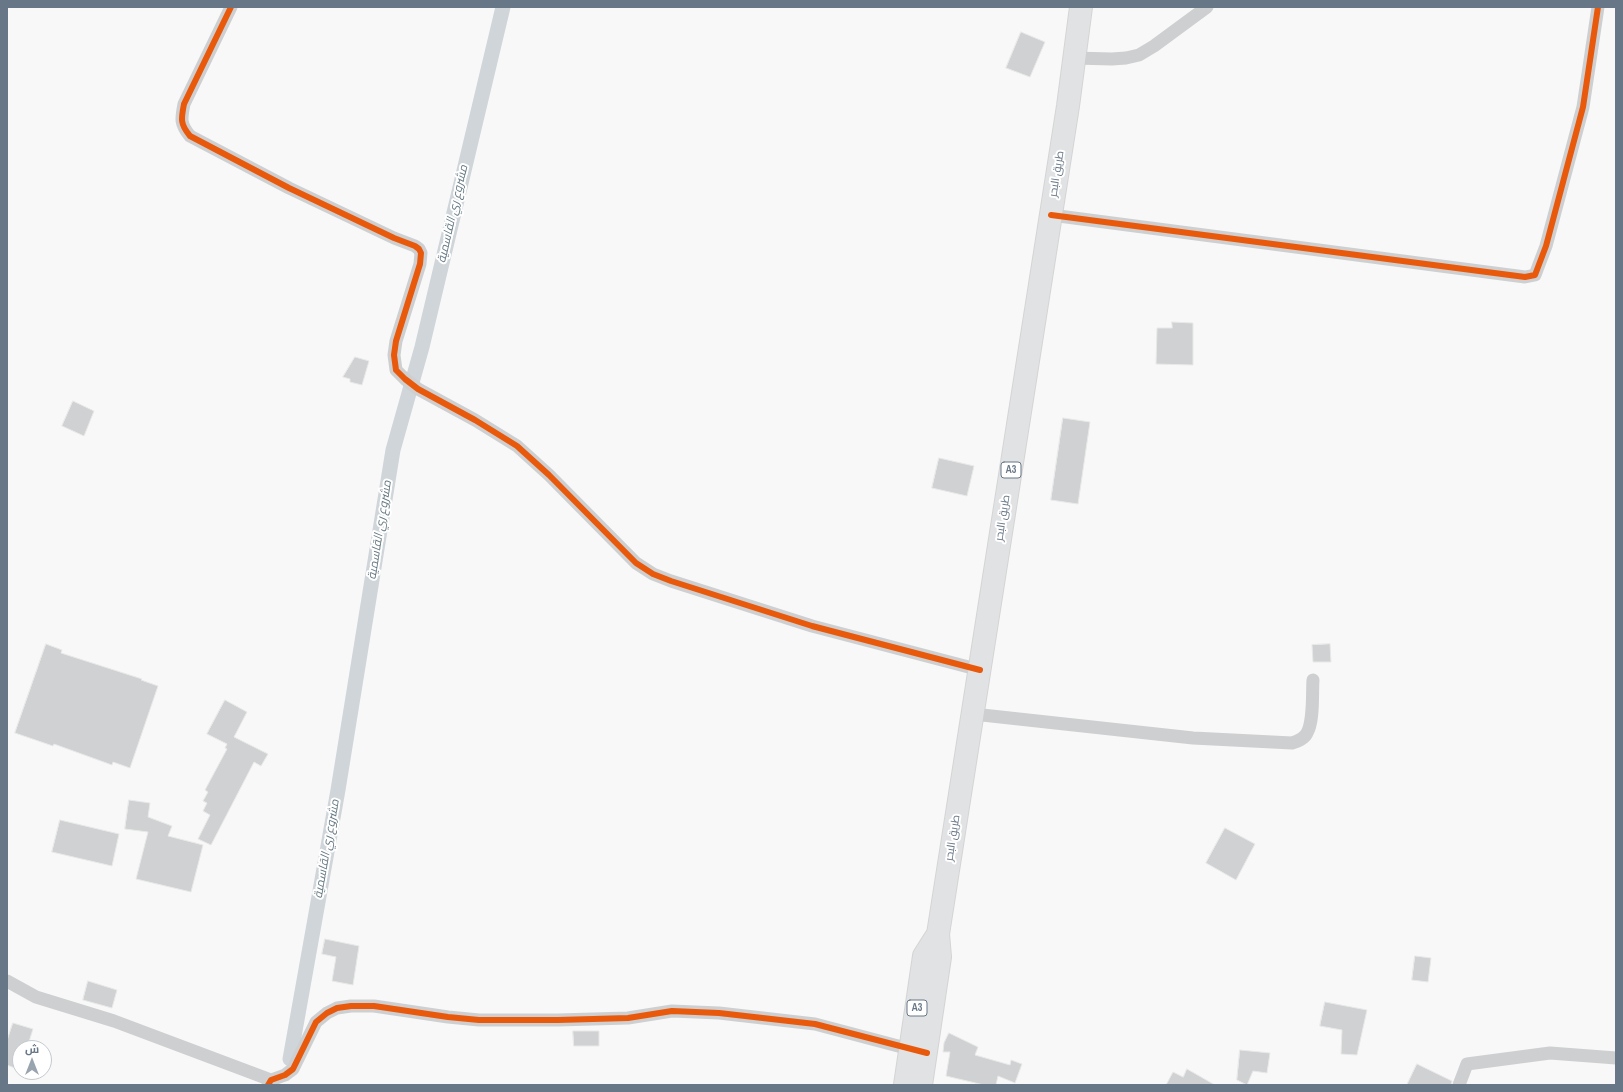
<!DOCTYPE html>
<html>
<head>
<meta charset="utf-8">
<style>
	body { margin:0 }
	#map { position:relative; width:1623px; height:1092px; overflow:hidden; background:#f8f8f8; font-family:"Archivo Narrow",Cairo,sans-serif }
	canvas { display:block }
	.frame { position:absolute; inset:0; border:8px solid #687787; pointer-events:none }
	.north { position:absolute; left:12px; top:1040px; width:40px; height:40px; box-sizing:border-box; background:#fff; border:1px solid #c3c9cf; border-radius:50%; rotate:0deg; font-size:11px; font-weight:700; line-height:16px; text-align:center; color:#687787 }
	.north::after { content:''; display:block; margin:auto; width:14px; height:18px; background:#9aa4af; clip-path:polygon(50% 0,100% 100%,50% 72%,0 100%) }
</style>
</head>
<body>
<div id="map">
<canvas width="1623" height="1092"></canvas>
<div class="frame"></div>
<div class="north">ش</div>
</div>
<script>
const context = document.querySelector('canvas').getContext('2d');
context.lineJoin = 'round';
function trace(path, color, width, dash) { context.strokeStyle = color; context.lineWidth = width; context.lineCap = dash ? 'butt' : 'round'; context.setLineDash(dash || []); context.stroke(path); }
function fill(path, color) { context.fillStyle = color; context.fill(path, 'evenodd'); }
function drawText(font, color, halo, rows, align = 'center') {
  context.font = font + ' "Archivo Narrow",Cairo,sans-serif'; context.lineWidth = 4; context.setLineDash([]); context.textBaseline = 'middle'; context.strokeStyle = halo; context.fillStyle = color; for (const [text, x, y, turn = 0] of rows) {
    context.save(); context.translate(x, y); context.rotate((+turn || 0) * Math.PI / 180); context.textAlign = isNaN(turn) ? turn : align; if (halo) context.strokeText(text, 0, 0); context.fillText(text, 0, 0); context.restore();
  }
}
trace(new Path2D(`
	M290,1059L338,790L393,450L422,347L503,7`), '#cfd5d9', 15);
const building = new Path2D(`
	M1021,32L1045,42L1030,77L1006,68Z
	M1172,322L1193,323V365L1156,364L1157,328H1172Z
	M355,357L369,361L362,385L350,382V379L343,377Z
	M73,401L94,411L84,436L62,426Z
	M1063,418L1090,422L1078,504L1051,500Z
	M939,458L974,466L967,496L932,488Z
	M46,644L62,650L61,653L142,679L141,680L158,686L130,768L113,762L112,765L54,744L53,746L15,733Z
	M1330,644L1331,662H1313L1312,645Z
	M225,700L247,712L234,737L268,754L261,766L254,762L211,845L198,839L210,815L203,811L207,803L203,801L208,792L205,790L227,749L225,748L227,744L207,734Z
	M129,800L150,803L148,817L172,826L168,836L203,845L191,892L136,879L148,832L125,829Z
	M60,820L119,834L112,866L52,852Z
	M1225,828L1255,844L1236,880L1206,863Z
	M325,939L359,946L353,985L332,981L336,957L322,954Z
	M1415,956L1431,958L1428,982L1412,980Z
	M88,981L117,990L112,1008L83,1000Z
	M1325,1002L1367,1010L1357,1055L1341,1054L1342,1030L1320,1026Z
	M13,1023L33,1029L27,1048H20V1070L7,1065V1041Z
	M573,1031H599V1046H574Z
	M949,1033L978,1047L975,1055L1010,1065L1011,1060L1022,1064L1015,1083L998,1076L996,1085H984L946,1076L950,1052H943L944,1043Z
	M1240,1050L1270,1053L1267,1073L1253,1071L1247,1085L1237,1080Z
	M1417,1064L1452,1081L1451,1085H1407Z
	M1187,1069L1215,1085H1166L1173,1072L1183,1077Z`);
fill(building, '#cfd1d2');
trace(building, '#e8e8e8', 1);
const highway = new Path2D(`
	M905,1085L924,956L938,934
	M921,1085L940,957L938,934L1068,106L1081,7`);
trace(highway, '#d4d4d5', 24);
trace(new Path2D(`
	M231,7L184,104C181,119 180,124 190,136L289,188L394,238L415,246L419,249L421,253L420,264L396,341L394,355L396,370L405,379L418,389L475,420L517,446L549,475L636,563L653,574L671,581L812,626L980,670
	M1074,58L1112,59L1126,58L1139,55L1154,46L1207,7
	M1051,215L1525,277L1535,275L1546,246L1583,107L1598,7
	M973,714L1193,738L1292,743C1298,741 1304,739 1307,733C1314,721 1312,694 1313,680
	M7,981L36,997L114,1021L271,1080
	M268,1085L271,1080L285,1075L293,1069L316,1022L327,1013L337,1008L351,1006H374L448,1017L479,1020H558L628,1018L672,1011L719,1013L815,1024L917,1051
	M1459,1085L1467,1064L1550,1053L1616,1058`), '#cecfd1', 13);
trace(highway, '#e1e2e3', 22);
trace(new Path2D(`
	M231,7L184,104C181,119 180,124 190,136L289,188L394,238L415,246L419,249L421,253L420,264L396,341L394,355L396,370L405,379L418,389L475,420L517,446L549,475L636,563L653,574L671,581L812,626L980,670
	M1051,215L1525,277L1535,275L1546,246L1583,107L1598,7
	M268,1085L271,1080L285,1075L293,1069L316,1022L327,1013L337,1008L351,1006H374L448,1017L479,1020H558L628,1018L672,1011L719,1013L815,1024L927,1053`), '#e8590c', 6);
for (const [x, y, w] of [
	[1011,470,20],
	[917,1008,20]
]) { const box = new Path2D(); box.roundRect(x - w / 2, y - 8, w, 16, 3); context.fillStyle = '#fff'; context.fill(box); trace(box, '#687787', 1); }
drawText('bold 10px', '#687787', null, [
	["A3",1011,470],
	["A3",917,1008]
]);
drawText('11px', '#687787', '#fff', [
	["طريق البحر",1057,174,-81],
	["طريق البحر",1003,518,-81],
	["طريق البحر",953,838,-81]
]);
drawText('italic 12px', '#647882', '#fff', [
	["مشروع ري القاسمية",453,214,-77],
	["مشروع ري القاسمية",380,530,-81],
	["مشروع ري القاسمية",327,849,-80]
]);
</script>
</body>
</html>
